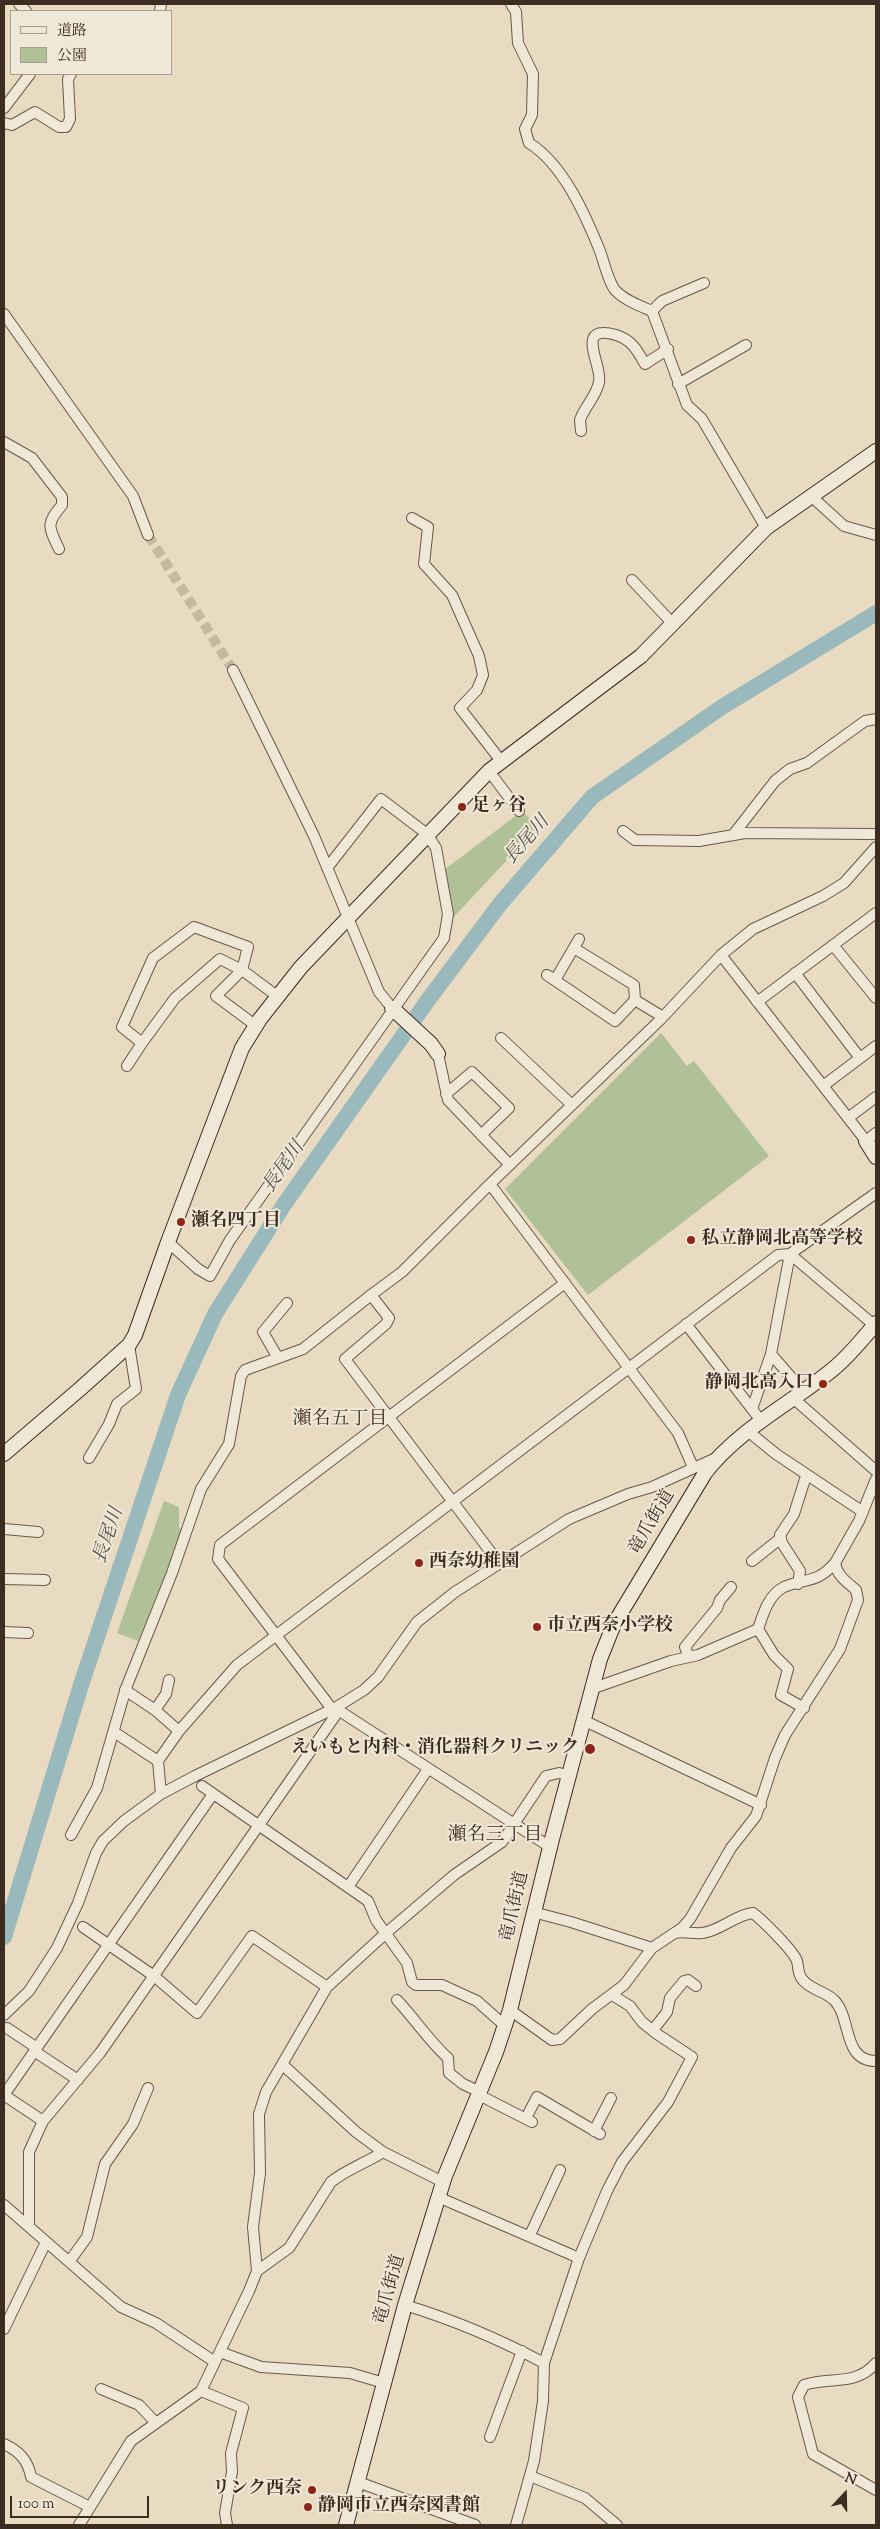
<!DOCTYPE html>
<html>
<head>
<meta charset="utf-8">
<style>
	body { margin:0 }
	#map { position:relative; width:880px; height:2529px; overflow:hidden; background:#e8dbc1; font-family:"Sorts Mill Goudy","Noto Serif JP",serif }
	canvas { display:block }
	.frame { position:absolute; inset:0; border:5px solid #3d2c20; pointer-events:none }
	.legend { position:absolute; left:10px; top:10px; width:162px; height:65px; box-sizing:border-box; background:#f0e8d7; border:1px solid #a89d8e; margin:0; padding:6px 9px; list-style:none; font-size:15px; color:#3d2c20 }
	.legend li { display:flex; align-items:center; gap:10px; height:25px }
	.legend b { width:25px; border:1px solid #a89d8e }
	.north { position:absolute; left:820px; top:2469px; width:50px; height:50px; -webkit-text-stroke:4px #f0e8d7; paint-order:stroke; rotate:21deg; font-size:14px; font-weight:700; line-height:20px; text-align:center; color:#3d2c20 }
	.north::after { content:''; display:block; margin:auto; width:18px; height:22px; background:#3d2c20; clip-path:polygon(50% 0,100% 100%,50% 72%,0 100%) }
	.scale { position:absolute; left:10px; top:2496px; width:139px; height:22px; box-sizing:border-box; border:2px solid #3d2c20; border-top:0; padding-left:6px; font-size:15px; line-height:18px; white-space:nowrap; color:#3d2c20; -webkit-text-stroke:4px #f0e8d7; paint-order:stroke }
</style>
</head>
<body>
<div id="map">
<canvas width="880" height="2529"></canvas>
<div class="frame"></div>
<ul class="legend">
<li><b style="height:6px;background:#f0e8d7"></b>道路</li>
<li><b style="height:14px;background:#b0c197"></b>公園</li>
</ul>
<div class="north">N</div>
<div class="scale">100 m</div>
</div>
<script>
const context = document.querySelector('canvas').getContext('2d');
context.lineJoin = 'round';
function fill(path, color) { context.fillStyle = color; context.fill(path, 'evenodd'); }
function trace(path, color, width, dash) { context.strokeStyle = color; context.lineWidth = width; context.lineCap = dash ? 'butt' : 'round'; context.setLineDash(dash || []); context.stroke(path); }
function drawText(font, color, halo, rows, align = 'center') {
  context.font = font + ' "Sorts Mill Goudy","Noto Serif JP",serif'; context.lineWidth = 4; context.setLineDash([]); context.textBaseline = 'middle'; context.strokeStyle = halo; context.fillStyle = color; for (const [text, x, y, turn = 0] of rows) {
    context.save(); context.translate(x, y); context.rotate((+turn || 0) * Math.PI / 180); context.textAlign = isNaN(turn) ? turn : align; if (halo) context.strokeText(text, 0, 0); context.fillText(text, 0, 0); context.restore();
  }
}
fill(new Path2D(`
	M522,811L538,827L450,921L449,892L444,870Z
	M661,1033L687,1066L694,1061L769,1156L588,1295L505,1189Z
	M164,1501L179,1507V1528L183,1530L138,1641L117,1633Z`), '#b0c197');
trace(new Path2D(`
	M4,1937L81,1685L178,1395L215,1314L283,1206L428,1000L500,904L592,797L722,707L876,613`), '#9ab9bc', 16);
trace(new Path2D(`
	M148,535L233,670`), '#c6b8a1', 10, [10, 5]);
const street = new Path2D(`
	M19,4L26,11
	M511,4L516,12L518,43L533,74L532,115L525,129L529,143C563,164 585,214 600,251C604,262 608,281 615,290C624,300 640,306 652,311L687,405L702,419L766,528
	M160,11L161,4
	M4,108L30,74
	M4,123L12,125L35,112L59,127H66L70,119L68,79L71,74
	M652,311L662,301L704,283
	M4,314L133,496L148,535
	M678,384L746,345
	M581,431L580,420C585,406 596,397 599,382C603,366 573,323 616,335C632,340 637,350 645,364L668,349
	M4,442L32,458L62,497V505C46,524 48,526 59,549
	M811,496L844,526L876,535
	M412,518L428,527L424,564L452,595L479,656L483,675L477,690L460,708L501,761
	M632,580L673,624
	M233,670L314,836L379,992L392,1008
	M489,771L519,811
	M623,831L635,840L699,841L745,833L876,834
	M733,835L775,781L790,769L807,763L865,721L876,719
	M833,945L876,998
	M574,948L634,985L635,1000
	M721,955L866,1141L876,1133
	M795,973L860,1058
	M547,975L615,1021L635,1000L663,1017
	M555,980L579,939
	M757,1002L876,913
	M255,1025L216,996L242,970L220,959L175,998L142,1043L122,1027L153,958L194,927L248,947L242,970L277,996
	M501,1038L572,1105
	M438,1054L448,1100L510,1165
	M127,1066L142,1043
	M823,1086L876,1046
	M446,1094L472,1072L509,1108L481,1135
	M848,1118L876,1097
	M490,1184L660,1020L721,955L753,929L823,896L844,883L876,847
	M168,1242L198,1269L210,1276L230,1240L444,938L448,914L436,848L427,834L381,799L327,868
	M686,1324L752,1409
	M771,1354L803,1391
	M278,1358L263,1332L287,1303
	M793,1398L876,1471
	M761,1421L752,1409L771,1354L790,1254L874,1325
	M749,1432L776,1454L863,1512
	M89,1458L109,1424L117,1404L136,1389L129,1345
	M4,1529L38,1532
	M752,1561L781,1538
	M499,1563L345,1359L386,1324L389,1318L371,1295L402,1272L490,1184L678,1433L693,1467
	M4,1579L45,1580
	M798,1584L800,1571L782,1543L780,1535L794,1514L806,1476
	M758,1629L774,1655L788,1669L781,1695L804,1708
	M4,1632L28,1633
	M689,1657L685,1647L717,1608L720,1600L731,1587
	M591,1689L671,1661L698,1655L758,1629C763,1615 768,1595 784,1587C807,1577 815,1585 835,1563
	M125,1690L155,1710L179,1731
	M335,1708L550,1847
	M332,1709L218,1559L220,1545L565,1283
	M155,1710L166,1694L169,1680
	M583,1720L761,1805
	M114,1732L158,1761
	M202,1786L368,1901L376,1920L407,1963L412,1982L416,1985H442L477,2001L504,2025
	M161,1794L158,1761L179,1731L237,1665L778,1255L790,1254L876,1193
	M71,1835L97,1788L126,1688L172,1573L201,1489L229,1444L241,1376L245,1370L303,1349L371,1295
	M348,1887L428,1769
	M533,1912L571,1922L652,1948
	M83,1927L154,1976L197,2013L252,1936L327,1987
	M675,1933C684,1931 693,1934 702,1933C721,1931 734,1915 753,1913C762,1920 793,1950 797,1961C799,1968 797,1972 802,1979C810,1990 825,1991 834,2000C852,2018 842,2061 876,2061
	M397,2000C415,2019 429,2041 448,2058L449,2073L463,2084L478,2091
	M510,2010L552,2040L560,2039L592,2009L624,1985L652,1948L682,1928L690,1919L731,1848L756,1816L775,1758L785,1735L840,1649L858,1600L856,1590C847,1582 837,1576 835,1563L859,1521L876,1479
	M4,2015L29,1991L57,1948L78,1903L96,1853L103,1841L124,1821L161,1794L195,1776L335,1708L364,1690L378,1677L417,1622L455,1592L569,1519L628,1494L652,1487L716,1458
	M7,2028L37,2048
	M653,2030L667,2012L670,1998L684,1981L688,1980L696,1986
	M34,2051L78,2080
	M283,2065L356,2132L383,2152L443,2182
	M477,2094L532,2122
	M526,2118L537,2097L600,2134
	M43,2121L4,2095L213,1794
	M594,2131L611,2098
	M438,2197L579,2258L544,2363L543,2401L534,2461L516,2525
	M4,2205L121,2307L156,2323L215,2362
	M29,2227V2152L43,2121L100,2053L335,1716V1708
	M530,2235L560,2170
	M579,2258L607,2191L622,2162L668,2102L692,2057L657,2034L642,2022L630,2006L612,1995
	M69,2262L87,2237L105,2164L133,2124L148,2088
	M257,2271L289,2248L331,2182C347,2169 366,2163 383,2152
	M405,2305C454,2320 499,2339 544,2363
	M4,2329L46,2242
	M220,2352L261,2367L350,2373L384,2383
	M876,2363C855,2387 832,2376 804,2385L798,2397L813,2454L876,2490
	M101,2389L139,2405L156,2423
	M201,2391L243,2408L231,2453L232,2472L225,2513L227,2525
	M490,2437L522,2351
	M4,2444C19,2451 28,2460 31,2477L90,2507
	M530,2476L585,2498L617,2525
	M358,2482L475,2525
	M79,2525L131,2441L201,2391L249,2291L257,2271L253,2227L260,2173L259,2114L266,2092L327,1987L386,1933L454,1875L502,1842L546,1776L559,1773L570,1776`);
const secondary = new Path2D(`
	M392,1008L431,1044L438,1054
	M866,1141L876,1157
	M4,1454L80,1389L129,1345L135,1335L168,1242L242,1048L260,1019L301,967L489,771L641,656L766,528L876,451
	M346,2525L405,2305L445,2176L496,2052L510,2010L552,1839L600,1659L614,1624L705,1473C738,1430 790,1404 832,1370C848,1357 863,1339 876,1323`);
trace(street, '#685848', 12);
trace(secondary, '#3d2c20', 16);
trace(street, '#f0e8d7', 10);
trace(secondary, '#f0e8d7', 14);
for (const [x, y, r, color] of [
	[462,807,5,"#8f2418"],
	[181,1222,5,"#8f2418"],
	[691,1240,5,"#8f2418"],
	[823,1384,5,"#8f2418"],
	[419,1563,5,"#8f2418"],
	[537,1627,5,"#8f2418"],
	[590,1749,6,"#8f2418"],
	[312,2490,5,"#8f2418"],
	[308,2507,5,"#8f2418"]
]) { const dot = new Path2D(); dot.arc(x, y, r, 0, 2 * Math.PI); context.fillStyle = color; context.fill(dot); trace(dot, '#f0e8d7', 2); }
drawText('bold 18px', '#3d2c20', '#f0e8d7', [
	["足ヶ谷",472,807],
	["瀬名四丁目",191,1222],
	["私立静岡北高等学校",701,1240],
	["静岡北高入口",813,1384,"right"],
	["西奈幼稚園",429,1563],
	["市立西奈小学校",547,1627],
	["えいもと内科・消化器科クリニック",579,1749,"right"],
	["リンク西奈",302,2490,"right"],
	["静岡市立西奈図書館",318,2507]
], 'left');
drawText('18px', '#3d2c20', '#f0e8d7', [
	["竜爪街道",653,1523,-59],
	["竜爪街道",516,1907,-77],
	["竜爪街道",391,2290,-74]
]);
drawText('italic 19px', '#544f47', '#f0e8d7', [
	["長尾川",528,841,-49],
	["長尾川",285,1168,-55],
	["長尾川",110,1536,-71]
]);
drawText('19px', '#3d2c20', '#f0e8d7', [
	["瀬名五丁目",340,1421],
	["瀬名三丁目",495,1837]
]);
</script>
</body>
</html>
